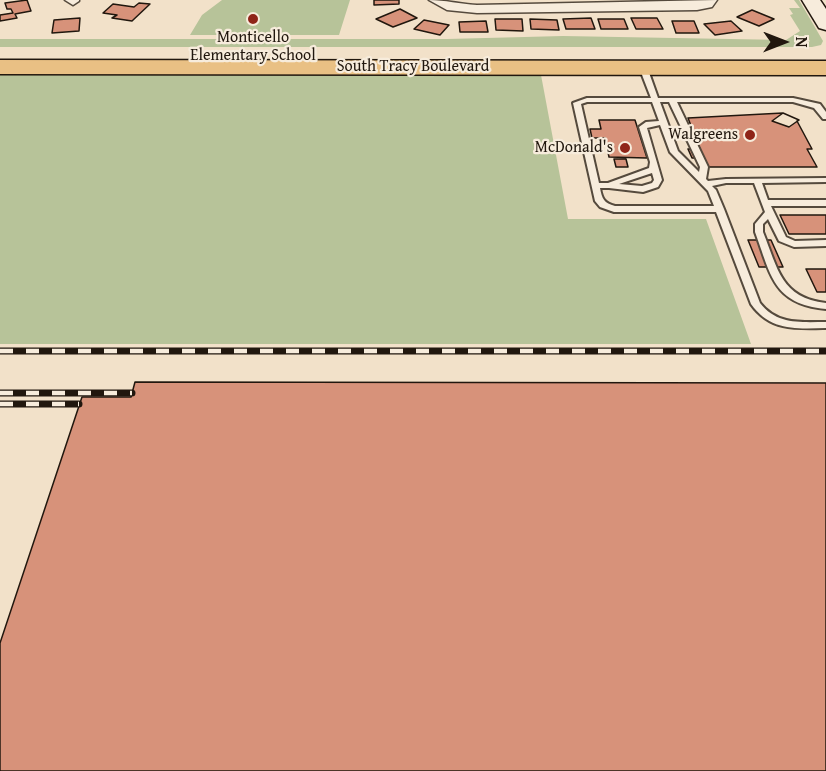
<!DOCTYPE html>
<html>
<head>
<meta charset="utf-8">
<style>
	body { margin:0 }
	#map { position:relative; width:826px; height:771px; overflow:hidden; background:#f2e1c9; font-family:"Gentium Book Plus",serif }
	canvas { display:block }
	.north { position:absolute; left:754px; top:12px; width:60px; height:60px; -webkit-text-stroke:4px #f7ecdc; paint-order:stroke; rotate:90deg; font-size:16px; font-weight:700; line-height:24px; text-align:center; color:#21170e }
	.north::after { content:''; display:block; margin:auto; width:21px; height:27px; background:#21170e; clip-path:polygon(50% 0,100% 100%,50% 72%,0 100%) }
</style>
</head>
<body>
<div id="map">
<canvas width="826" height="771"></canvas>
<div class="north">N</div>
</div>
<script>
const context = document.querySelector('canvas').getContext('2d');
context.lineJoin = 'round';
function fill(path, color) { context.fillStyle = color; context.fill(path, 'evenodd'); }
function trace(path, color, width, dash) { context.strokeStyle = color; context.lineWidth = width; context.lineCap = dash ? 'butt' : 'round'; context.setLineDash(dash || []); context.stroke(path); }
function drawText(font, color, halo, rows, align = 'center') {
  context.font = font + ' "Gentium Book Plus",serif'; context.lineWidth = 4.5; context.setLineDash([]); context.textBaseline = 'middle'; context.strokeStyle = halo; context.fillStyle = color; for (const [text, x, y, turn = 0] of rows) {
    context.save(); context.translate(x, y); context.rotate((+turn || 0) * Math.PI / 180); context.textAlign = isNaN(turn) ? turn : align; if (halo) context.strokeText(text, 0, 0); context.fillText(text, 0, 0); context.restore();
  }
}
fill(new Path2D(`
	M222,0H350L339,35H190L202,15Z
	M794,0H799L823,41L821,45L812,47H0V39H447L563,36L786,40L800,31L790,15L793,14L789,8H800Z
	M0,75H541L568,219H706L751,344H0Z`), '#b7c399');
const building = new Path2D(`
	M27,0L31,11L15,14L17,18L0,21V15L13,13L11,9H7L5,3Z
	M374,0H399V4L374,5Z
	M139,3L150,4L132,21L112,18L117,15L103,13L113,4L134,7Z
	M400,9L417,18L393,27L376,19Z
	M752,10L774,19L759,26L737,17Z
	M80,18L79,31L52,33L54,20Z
	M591,18L595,29H566L563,19Z
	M631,18H657L663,29H636Z
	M495,19H522L523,31L496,30Z
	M530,19L557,20L559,30L531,29Z
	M598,19H624L628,29H601Z
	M424,20L449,25L440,35L414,29Z
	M486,21L488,32H460L459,22Z
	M672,21H694L699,33H676Z
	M731,21L742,31L715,35L704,24Z
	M783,113L799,120L797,121L812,149H807L817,167H707L703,158H692L688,149H700L688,118Z
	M783,113L799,120L789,127L772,121Z
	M599,120H635L647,158L609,157L605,138H592L590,129H601Z
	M614,159H626L628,167H616Z
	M780,215H826V234H789Z
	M748,240H771L783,267H759Z
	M806,269H826V292H817Z
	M135,382L826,383V771H0V643L82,397H131Z`);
fill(building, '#d7927a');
trace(building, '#21170e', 1.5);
const lane = new Path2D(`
	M640,65L647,67L658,98H793L820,104L826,112V119H823L814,108L793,102H677L708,167L706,179L708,181L726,179L826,178V182L762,183L768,200H826V206H771L786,237L795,241L826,240V246L794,247L779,241L768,219L763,224V232C778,269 781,298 826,303V309C773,304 771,275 755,232V224L765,212L754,183H726L712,186L716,190L724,209L760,303C777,325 801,322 826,322V328C796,329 770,331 751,304L716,212H614L600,207L595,201L573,103L587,98H651L639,67ZM587,102H652L659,121L646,122L639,127L650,162L649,168L608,183H599L581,104ZM660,102H669L700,167L699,172L678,151ZM660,125L670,152L708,191L714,206H615C604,203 602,199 600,188H609L643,192L658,187L662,180L647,128ZM652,173L654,180L652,183L642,186L619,184Z`);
const street = new Path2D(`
	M65,0H79V1L73,5Z
	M429,0C445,0 460,4 477,5L717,0L712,7L697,10L477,13L447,10Z`);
const secondary = new Path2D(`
	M802,0H820L826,9V30L819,28Z`);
const primary = new Path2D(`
	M0,60L826,61V75L0,74Z`);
trace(lane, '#554a3d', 4);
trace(street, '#554a3d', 3);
trace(secondary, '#21170e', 3);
trace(primary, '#21170e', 3);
fill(lane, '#f7ecdc');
fill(street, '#f7ecdc');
fill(secondary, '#f7ecdc');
fill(primary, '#e9c084');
const rail = new Path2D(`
	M0,351H826
	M0,393H132
	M0,404H79`);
trace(rail, '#21170e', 7);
trace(rail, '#f7ecdc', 4.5, [13]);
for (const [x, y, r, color] of [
	[253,19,6,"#8f2418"],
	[750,135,6,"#8f2418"],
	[625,148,6,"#8f2418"]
]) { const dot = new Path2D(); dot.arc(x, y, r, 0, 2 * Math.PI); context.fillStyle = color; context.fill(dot); trace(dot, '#f7ecdc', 2); }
drawText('16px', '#21170e', '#f7ecdc', [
	["Monticello",253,38,"center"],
	["Elementary School",253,56,"center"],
	["Walgreens",738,135],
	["McDonald's",613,148]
], 'right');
drawText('16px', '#21170e', '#f7ecdc', [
	["South Tracy Boulevard",413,67]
]);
</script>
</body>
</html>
